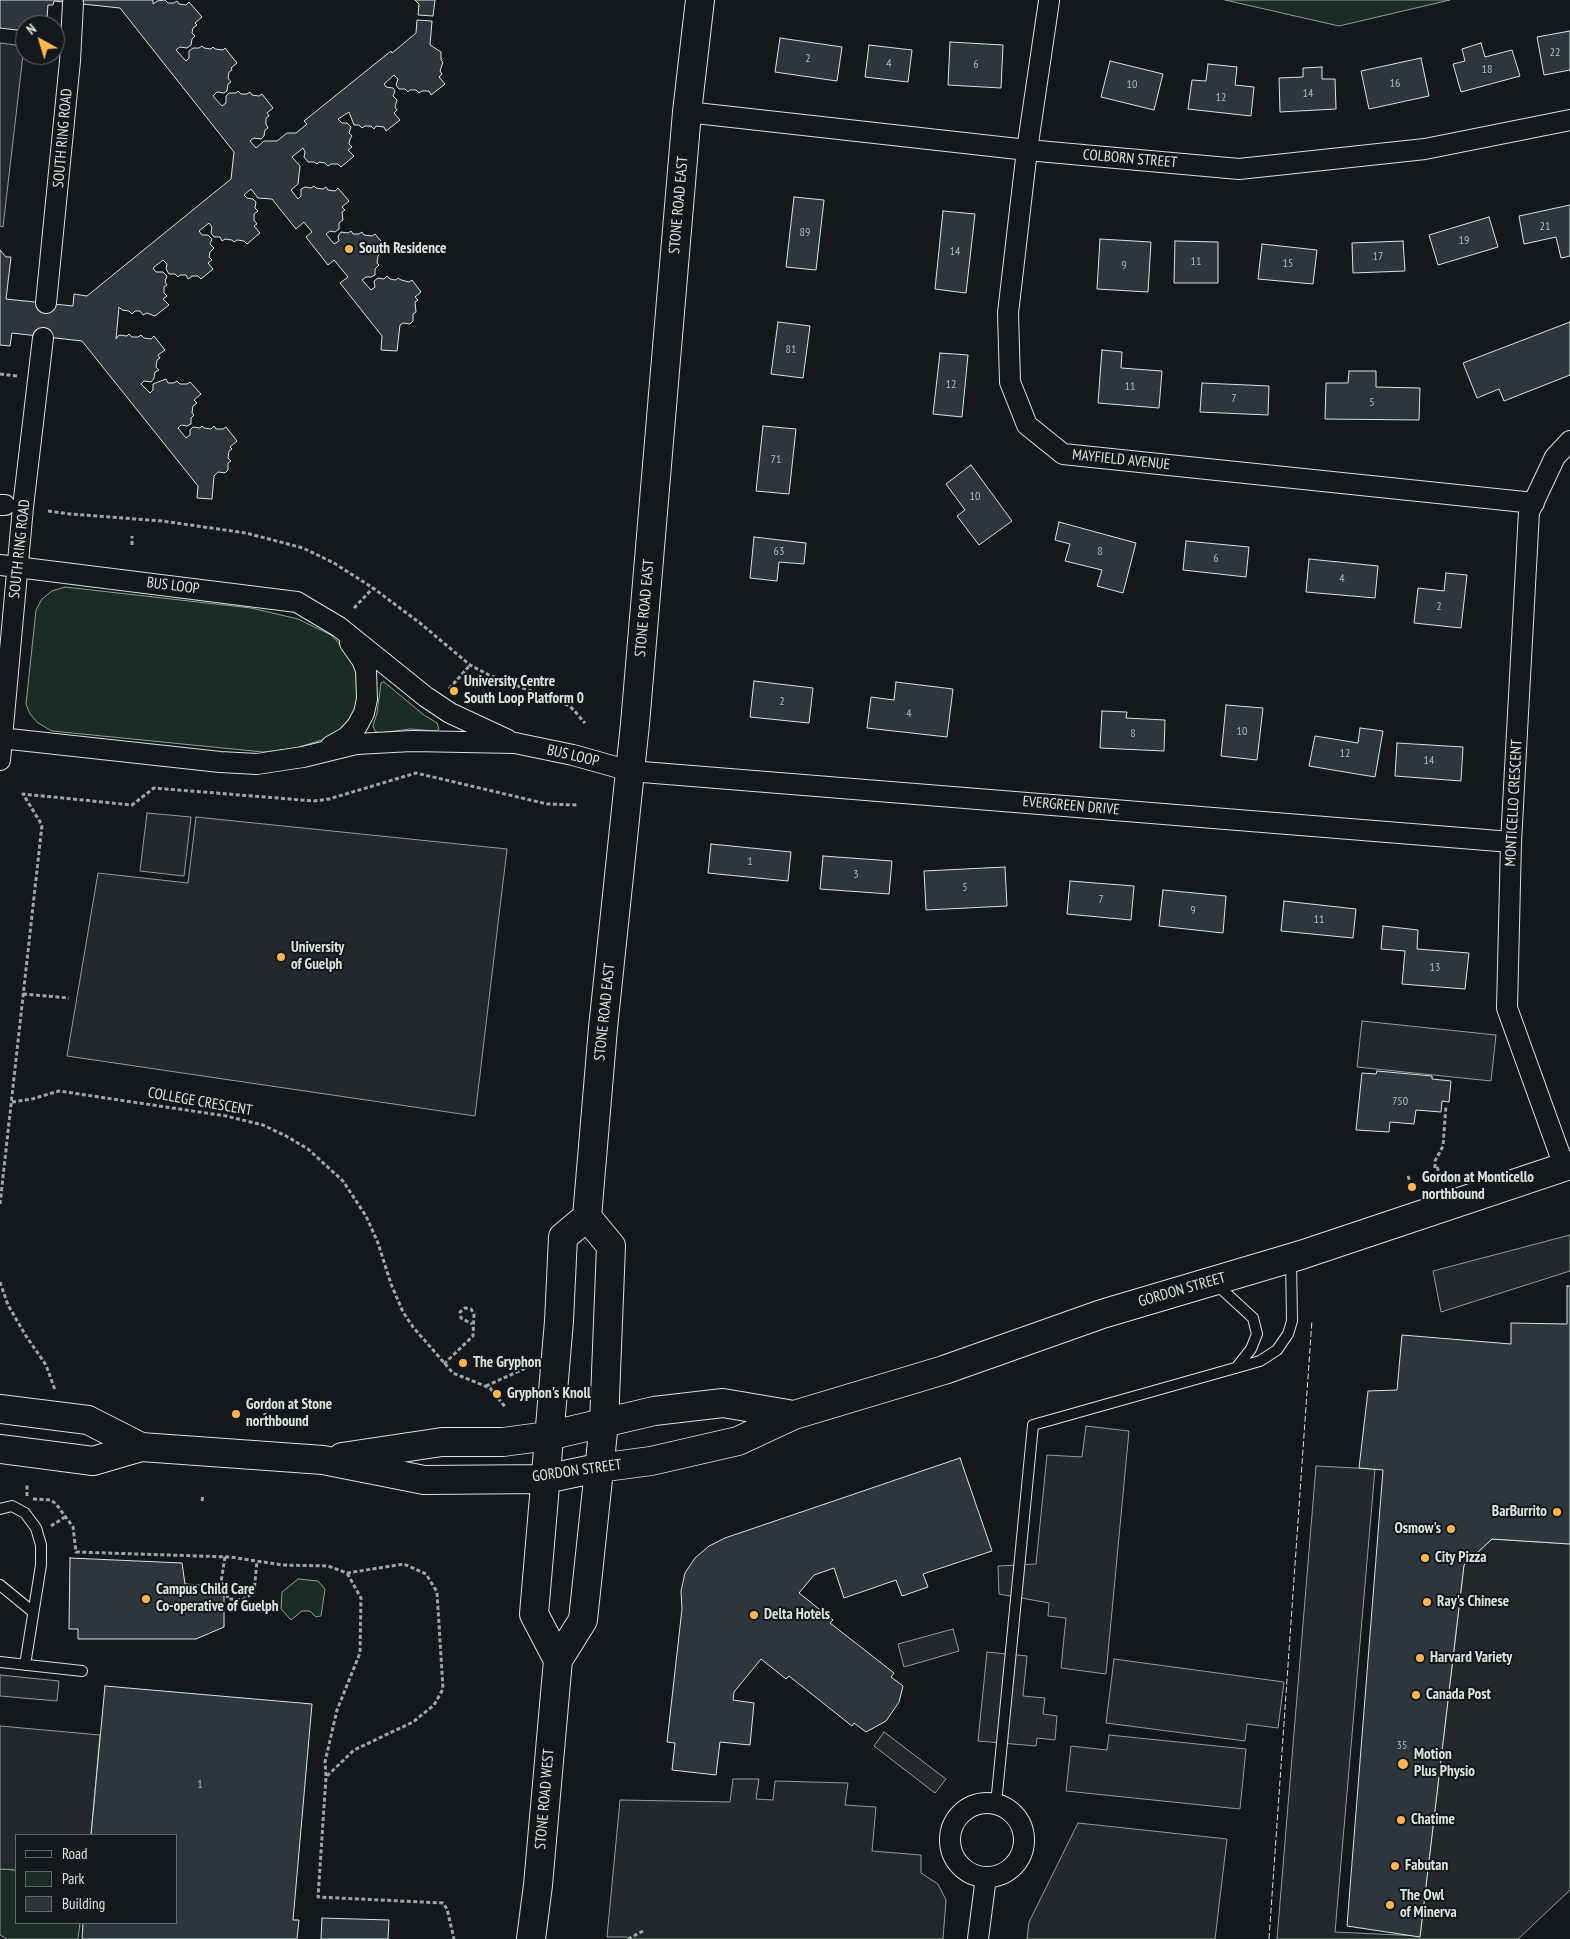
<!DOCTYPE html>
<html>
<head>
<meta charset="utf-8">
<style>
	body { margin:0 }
	#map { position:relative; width:1570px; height:1939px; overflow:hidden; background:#14181c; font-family:"PT Sans Narrow",sans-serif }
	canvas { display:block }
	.legend { position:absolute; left:15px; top:1834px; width:162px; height:90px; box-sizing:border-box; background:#14181c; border:1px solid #626a69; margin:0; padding:6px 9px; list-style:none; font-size:15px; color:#d8e6dc }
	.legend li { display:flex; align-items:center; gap:10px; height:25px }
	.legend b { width:25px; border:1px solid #626a69 }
	.north { position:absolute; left:15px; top:15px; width:50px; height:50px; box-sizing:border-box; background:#14181c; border:1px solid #626a69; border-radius:50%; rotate:321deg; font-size:14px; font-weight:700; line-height:20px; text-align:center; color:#d8e6dc }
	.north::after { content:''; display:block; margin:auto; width:18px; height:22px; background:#ffb74d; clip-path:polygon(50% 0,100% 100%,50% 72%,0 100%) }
</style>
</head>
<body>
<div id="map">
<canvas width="1570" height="1939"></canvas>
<ul class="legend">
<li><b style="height:6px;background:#14181c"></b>Road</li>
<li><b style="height:14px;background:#1a2d24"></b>Park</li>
<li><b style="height:14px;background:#2c363c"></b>Building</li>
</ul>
<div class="north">N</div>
</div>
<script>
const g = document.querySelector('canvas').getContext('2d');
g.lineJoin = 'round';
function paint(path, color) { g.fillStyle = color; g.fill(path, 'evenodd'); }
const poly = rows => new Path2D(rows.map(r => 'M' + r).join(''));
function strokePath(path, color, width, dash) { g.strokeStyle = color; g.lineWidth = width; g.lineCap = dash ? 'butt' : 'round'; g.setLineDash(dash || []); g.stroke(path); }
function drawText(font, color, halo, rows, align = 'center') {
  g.font = font + ' "PT Sans Narrow",sans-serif'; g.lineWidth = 4; g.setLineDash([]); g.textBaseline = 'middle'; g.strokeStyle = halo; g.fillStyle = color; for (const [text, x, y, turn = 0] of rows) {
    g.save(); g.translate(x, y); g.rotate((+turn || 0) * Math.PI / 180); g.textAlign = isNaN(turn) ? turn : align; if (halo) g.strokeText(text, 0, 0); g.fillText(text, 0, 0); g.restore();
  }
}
const green = poly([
	[1225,0,1450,0,1339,26,1225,0],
	[65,587,251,608,298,619,331,635,351,656,360,677,360,692,354,716,331,737,296,748,263,752,52,731,38,723,30,714,26,704,36,610,42,599,52,591,65,587],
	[384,682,424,715,437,723,439,729,436,731,410,729,379,733,375,731,373,726,377,713,381,683,384,682],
	[298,1579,318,1581,325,1589,321,1616,316,1617,310,1611,302,1611,291,1620,281,1609,282,1592,298,1579],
	[0,1869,16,1870,16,1923,80,1923,78,1939,7,1939,0,1935,0,1869]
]);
paint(green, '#1a2d24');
strokePath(green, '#939e99', 1);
const parking = poly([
	[0,43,24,46,3,227,0,226,0,43],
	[147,813,191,817,184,876,140,871,147,813],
	[196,817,507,849,475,1116,67,1056,98,873,188,883,196,817],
	[1362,1021,1496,1035,1491,1081,1357,1067,1362,1021],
	[1570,1235,1570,1271,1441,1312,1433,1271,1570,1235],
	[1086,1426,1129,1431,1106,1674,1061,1668,1066,1618,1048,1616,1049,1603,999,1594,998,1566,1036,1564,1047,1455,1082,1457,1086,1426],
	[1316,1466,1375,1469,1335,1932,1420,1936,1464,1565,1492,1539,1570,1544,1570,1890,1518,1939,1277,1939,1316,1466],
	[953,1629,959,1651,904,1667,898,1644,953,1629],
	[987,1652,1027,1656,1023,1696,1045,1698,1043,1714,1057,1716,1055,1740,1037,1738,1036,1746,978,1741,987,1652],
	[1114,1659,1284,1682,1278,1728,1247,1724,1245,1741,1106,1723,1114,1659],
	[0,1675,59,1681,57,1701,0,1696,0,1675],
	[0,1726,100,1735,91,1835,16,1835,16,1870,0,1869,0,1726],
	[884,1732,946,1779,935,1793,874,1746,884,1732],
	[1109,1735,1246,1749,1240,1809,1066,1791,1071,1746,1107,1750,1109,1735],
	[733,1779,759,1779,756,1799,773,1800,775,1781,848,1783,845,1805,876,1807,872,1851,921,1855,921,1873,938,1884,946,1900,943,1939,629,1939,627,1937,607,1937,620,1800,730,1802,733,1779],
	[1078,1823,1227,1839,1215,1939,1027,1939,1029,1922,1078,1823]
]);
paint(parking, '#24282b');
strokePath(parking, '#939e99', 1);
const building = poly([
	[0,0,153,0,153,4,157,1,165,0,168,3,174,3,177,1,179,4,186,5,189,2,202,17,195,23,197,25,193,28,192,33,195,36,192,39,191,45,187,48,180,47,176,50,186,61,189,58,189,51,193,48,199,48,202,46,204,48,211,49,213,47,215,49,223,50,225,48,237,63,231,68,232,70,229,72,228,78,231,82,228,84,227,91,224,93,217,92,213,96,222,106,226,103,226,96,229,93,236,93,238,91,241,94,247,94,250,92,252,95,259,96,262,94,273,108,267,113,269,116,266,118,266,124,268,128,265,130,264,136,261,139,254,138,250,141,256,148,264,141,277,141,287,133,296,133,307,124,304,121,391,51,392,53,416,33,417,20,432,21,430,45,441,52,441,60,443,62,440,71,442,74,439,77,445,84,431,95,429,91,422,91,419,93,416,90,410,90,408,92,405,89,399,89,396,85,398,79,394,75,384,84,386,87,393,88,395,91,393,96,397,100,395,107,397,110,394,113,400,120,386,131,384,127,376,126,374,129,371,126,365,126,362,128,359,125,354,125,349,112,338,119,342,123,347,123,351,127,349,133,352,136,350,139,349,144,352,147,348,150,354,156,341,167,338,164,331,164,328,166,325,163,319,162,317,164,314,162,308,162,304,157,305,152,303,148,292,157,300,166,298,184,291,190,298,199,301,196,301,189,305,187,311,188,314,186,316,188,323,189,326,187,328,190,335,191,338,188,349,201,342,207,345,210,342,212,343,220,339,223,339,229,335,232,330,231,326,234,334,244,339,241,338,236,341,232,348,233,351,231,353,234,359,234,362,232,364,235,372,236,375,234,386,247,379,252,380,254,378,256,377,263,379,265,375,269,375,275,371,277,366,277,362,280,371,290,375,287,374,281,378,278,384,279,387,276,390,279,396,280,398,278,401,280,409,282,412,280,421,292,415,297,418,300,415,302,416,312,413,314,413,321,410,324,403,323,400,325,397,351,381,350,382,336,340,283,348,277,334,260,328,265,306,237,312,232,304,222,296,229,272,199,258,198,251,189,244,195,247,198,253,199,256,202,255,208,258,211,254,214,254,220,257,224,254,226,260,233,247,244,244,241,237,240,234,242,232,240,225,239,222,241,220,237,214,237,211,233,212,227,209,223,199,231,202,235,208,235,212,239,210,244,214,248,210,252,209,257,212,260,208,263,213,269,201,279,198,276,192,276,188,279,186,275,180,275,178,277,175,274,169,274,166,269,167,264,163,260,153,268,156,272,163,272,167,276,165,282,167,285,164,287,164,293,167,296,163,299,169,305,155,316,147,313,143,315,140,311,135,311,132,314,129,311,122,310,119,307,116,339,119,335,127,336,129,334,132,337,138,337,141,335,144,338,151,339,154,336,165,350,158,355,160,358,157,360,156,367,159,370,155,372,154,378,151,382,144,381,141,384,150,393,153,390,153,384,166,379,168,383,174,383,177,381,180,384,187,384,190,382,201,394,194,400,197,403,193,406,192,413,194,415,191,418,191,424,187,426,181,425,178,428,186,438,190,435,190,430,193,427,200,428,202,426,204,428,211,429,214,426,216,429,223,429,226,427,237,441,230,447,232,449,229,451,228,458,231,461,228,463,228,470,225,473,218,472,214,476,212,499,197,498,198,486,82,341,12,333,10,346,0,345,0,250,6,257,11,257,6,299,73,306,74,294,87,296,231,179,234,152,120,8,54,1,53,5,48,5,47,18,38,16,37,25,25,25,25,31,0,28,0,0],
	[415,0,435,0,433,16,418,15,419,4,415,0],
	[1570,31,1570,70,1544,75,1537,37,1570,31],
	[780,38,842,47,837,81,775,72,780,38],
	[950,42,1003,45,1001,88,948,85,950,42],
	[1481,43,1485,57,1512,50,1520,76,1461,92,1453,64,1465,61,1462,49,1481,43],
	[869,45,912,50,908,82,865,77,869,45],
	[1421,58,1429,96,1369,109,1361,71,1421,58],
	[1110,61,1163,74,1154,110,1101,97,1110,61],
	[1208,64,1237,67,1235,85,1254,87,1251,116,1188,109,1192,80,1206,81,1208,64],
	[1322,67,1322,79,1335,79,1336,109,1280,112,1279,78,1303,77,1303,68,1322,67],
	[794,197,824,200,816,270,786,267,794,197],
	[1570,205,1570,256,1561,258,1556,237,1524,244,1519,216,1570,205],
	[943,211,975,214,966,293,935,289,943,211],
	[1489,217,1498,247,1438,265,1429,235,1489,217],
	[1100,239,1151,242,1148,292,1097,289,1100,239],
	[1175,241,1218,242,1218,283,1174,283,1175,241],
	[1403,241,1405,271,1353,273,1352,243,1403,241],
	[1262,244,1317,250,1313,284,1258,279,1262,244],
	[778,322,810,326,803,378,771,374,778,322],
	[1570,322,1570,375,1504,401,1499,389,1477,398,1463,363,1570,322],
	[1102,350,1122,352,1121,368,1162,371,1159,408,1098,403,1102,350],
	[940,353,968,355,962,417,933,414,940,353],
	[1349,371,1376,371,1376,387,1420,388,1419,420,1325,419,1326,383,1348,383,1349,371],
	[1202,383,1269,386,1268,415,1200,412,1202,383],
	[763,426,796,429,789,494,756,491,763,426],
	[971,465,1012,521,979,545,957,516,965,510,946,484,971,465],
	[1059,522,1136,543,1123,593,1097,586,1102,570,1065,561,1070,544,1055,540,1059,522],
	[754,537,806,543,804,564,779,562,777,581,750,578,754,537],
	[1186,541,1249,547,1246,577,1183,570,1186,541],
	[1309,559,1378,566,1375,598,1306,592,1309,559],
	[1446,573,1467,575,1461,628,1414,623,1418,588,1444,591,1446,573],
	[754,681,813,688,809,723,750,717,754,681],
	[896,682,953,689,947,737,867,728,871,697,894,700,896,682],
	[1226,705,1263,708,1257,760,1221,756,1226,705],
	[1102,711,1127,712,1126,718,1165,720,1164,751,1100,748,1102,711],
	[1360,728,1383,731,1375,777,1309,766,1315,736,1358,743,1360,728],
	[1397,743,1463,747,1461,781,1395,776,1397,743],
	[711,844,791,852,788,881,708,873,711,844],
	[823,856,892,861,889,894,820,889,823,856],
	[1005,867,1007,906,926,910,924,871,1005,867],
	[1070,881,1134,886,1131,920,1067,914,1070,881],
	[1163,890,1226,896,1223,933,1159,926,1163,890],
	[1284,901,1356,909,1353,938,1281,931,1284,901],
	[1383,926,1418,930,1417,949,1469,953,1465,989,1402,984,1405,951,1381,949,1383,926],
	[1377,1071,1432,1076,1432,1079,1451,1081,1449,1102,1442,1101,1441,1112,1416,1110,1414,1124,1390,1122,1389,1132,1356,1130,1362,1073,1376,1074,1377,1071],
	[1567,1286,1570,1286,1570,1544,1492,1539,1464,1565,1420,1937,1347,1926,1383,1470,1359,1468,1368,1391,1397,1390,1402,1335,1511,1344,1511,1323,1567,1324,1567,1286],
	[960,1458,992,1551,923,1574,928,1587,902,1596,896,1580,844,1598,834,1568,814,1575,799,1593,833,1620,830,1623,894,1673,891,1677,903,1686,899,1702,886,1721,866,1732,854,1723,852,1726,789,1676,786,1679,761,1659,734,1692,733,1700,754,1703,750,1745,720,1742,716,1775,672,1770,675,1743,667,1742,682,1609,681,1591,685,1573,695,1558,709,1546,725,1538,960,1458],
	[70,1558,182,1563,185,1584,224,1587,224,1627,196,1639,78,1639,78,1629,69,1629,70,1558],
	[105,1686,312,1704,293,1920,299,1920,297,1939,82,1939,83,1923,176,1923,176,1835,91,1835,105,1686],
	[322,1918,389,1920,388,1939,321,1939,322,1918]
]);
paint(building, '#2c363c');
strokePath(building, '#d8e6dc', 1);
strokePath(poly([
	[43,338,46,303]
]), '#313739', 20, [20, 10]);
const lane = poly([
	[1215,1283,1253,1318,1257,1334,1251,1349,1236,1368],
	[0,1509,12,1506,25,1513,36,1528,41,1545,41,1565,25,1665],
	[0,1585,33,1612],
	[0,1662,82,1671],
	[996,1804,1033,1425,1260,1361,1277,1350,1288,1334,1292,1321,1291,1259]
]);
const street = poly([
	[1049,1,1027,150,1008,313,1010,382,1027,425,1063,454,1534,503],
	[687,112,1027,150,1239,169,1425,149,1570,120],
	[46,303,70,61,73,3],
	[0,505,5,505],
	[0,565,297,602,339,627,426,697,450,713,508,740],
	[0,738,220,762,257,764,303,757,356,744,412,741,515,743,573,755,630,771,1511,842],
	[331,746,347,737,357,726,364,713,367,699,366,670,362,660,350,643],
	[0,760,23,507,43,338],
	[1564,1166,1507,1008,1511,842,1529,512,1555,457,1570,441],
	'950 1840a37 37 0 1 1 74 0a37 37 0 1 1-74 0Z',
	[978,1939,986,1877]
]);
const secondary = poly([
	[0,1409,88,1420,141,1447],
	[0,1449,93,1461,141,1447,323,1460,424,1480,545,1479,598,1468,651,1461,738,1441,794,1415,944,1370,1102,1314,1301,1255,1570,1165],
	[342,1457,442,1442,503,1442,548,1436,654,1411,723,1403,794,1415],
	[558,1660,534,1614,559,1321,563,1237,587,1217],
	[531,1939,538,1885,558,1660,583,1620,604,1423,611,1246,587,1217,603,1028,635,724,687,112,700,0]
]);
strokePath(lane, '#d8e6dc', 12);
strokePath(street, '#d8e6dc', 22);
strokePath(secondary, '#d8e6dc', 30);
strokePath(poly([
	[0,374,17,376],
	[48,511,70,514,162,521,246,533,303,548,334,563,373,588,420,623,470,665,489,675,570,706,585,723],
	[132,545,132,536],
	[354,608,373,588],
	[449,689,470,665],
	[23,994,69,998],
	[12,1102,32,1099,59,1091,226,1116,263,1125,286,1136,308,1149,343,1181,366,1216,378,1243,391,1284,403,1312,413,1327,453,1373,490,1388,506,1408],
	[1437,1167,1441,1177],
	[1435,1168,1435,1161,1443,1146,1446,1105],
	[1408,1176,1412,1187],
	[0,1204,42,825,23,794,132,805,154,788,314,801,329,799,416,773,547,804,577,805],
	[0,1282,8,1305,26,1336,46,1365,55,1390],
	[444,1364,473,1336,474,1314,471,1309,465,1308,460,1312,461,1318,472,1324],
	[486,1386,528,1367],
	[236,1414,237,1409],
	[265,1417,265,1412],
	[27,1496,27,1484],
	[33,1499,51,1500,56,1504,73,1527,76,1552,230,1557,283,1565,328,1566,347,1573,404,1564,426,1574,437,1592,443,1689,434,1705,413,1722,354,1750,326,1777,318,1897,443,1903,447,1909,454,1939],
	[202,1501,203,1495],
	[51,1526,65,1517],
	[225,1557,221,1582,226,1589,228,1599,243,1600,254,1592,257,1561],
	[326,1776,325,1762,337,1710,360,1653,361,1598,347,1573],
	[628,1939,645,1930]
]), '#9da8a2', 3, [4, 2.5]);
strokePath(lane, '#14181c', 10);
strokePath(street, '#14181c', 20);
strokePath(secondary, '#14181c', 28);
strokePath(poly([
	[1269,1939,1312,1320]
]), '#d8e6dc', 1, [6, 2.5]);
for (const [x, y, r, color] of [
	[349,249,5,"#ffb74d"],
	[454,691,5,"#ffb74d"],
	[281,957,5,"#ffb74d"],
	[1412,1187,5,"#ffb74d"],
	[463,1363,5,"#ffb74d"],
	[497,1394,5,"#ffb74d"],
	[236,1414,5,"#ffb74d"],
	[1557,1512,5,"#ffb74d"],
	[1451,1529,5,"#ffb74d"],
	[1425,1558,5,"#ffb74d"],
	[146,1599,5,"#ffb74d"],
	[1427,1602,5,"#ffb74d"],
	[754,1615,5,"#ffb74d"],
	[1420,1658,5,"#ffb74d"],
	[1416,1695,5,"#ffb74d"],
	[1403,1764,6,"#ffb74d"],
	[1401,1820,5,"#ffb74d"],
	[1395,1866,5,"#ffb74d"],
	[1390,1905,5,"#ffb74d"]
]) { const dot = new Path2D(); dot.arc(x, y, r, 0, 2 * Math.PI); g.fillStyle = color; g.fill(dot); strokePath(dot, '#14181c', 2); }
drawText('12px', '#adbab4', null, [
	["22",1555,53],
	["2",808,59],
	["4",889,64],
	["6",976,65],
	["18",1487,70],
	["16",1395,84],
	["10",1132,85],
	["14",1308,94],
	["12",1221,98],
	["21",1545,227],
	["89",805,233],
	["19",1464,241],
	["14",955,252],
	["17",1378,257],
	["11",1196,262],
	["15",1288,264],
	["9",1124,266],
	["81",791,350],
	["12",951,385],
	["11",1130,387],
	["7",1234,399],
	["5",1372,403],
	["71",776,460],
	["10",975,497],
	["63",779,552],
	["8",1100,552],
	["6",1216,559],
	["4",1342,579],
	["2",1439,607],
	["2",782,702],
	["4",909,714],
	["10",1242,732],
	["8",1133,734],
	["12",1345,754],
	["14",1429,761],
	["1",750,862],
	["3",856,875],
	["5",965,888],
	["7",1101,900],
	["9",1193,911],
	["11",1319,920],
	["13",1435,968],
	["750",1400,1102],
	["35",1402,1746],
	["1",200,1785]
]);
drawText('15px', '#d8e6dc', '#14181c', [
	["SOUTH RING ROAD",63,138,-85],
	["COLBORN STREET",1130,159,5],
	["STONE ROAD EAST",679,205,-85],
	["MAYFIELD AVENUE",1121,460,6],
	["SOUTH RING ROAD",20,549,-84],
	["BUS LOOP",173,586,7],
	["STONE ROAD EAST",645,608,-85],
	["BUS LOOP",573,756,13],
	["MONTICELLO CRESCENT",1514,803,-87],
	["EVERGREEN DRIVE",1071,806,5],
	["STONE ROAD EAST",605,1012,-84],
	["COLLEGE CRESCENT",200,1102,10],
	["GORDON STREET",1182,1290,-16],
	["GORDON STREET",577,1471,-8],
	["STONE ROAD WEST",545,1799,-85]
]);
drawText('bold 15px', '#d8e6dc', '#14181c', [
	["South Residence",359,249],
	["University Centre",464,682],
	["South Loop Platform 0",464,699],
	["University",291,948],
	["of Guelph",291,965],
	["Gordon at Monticello",1422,1178],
	["northbound",1422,1195],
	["The Gryphon",473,1363],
	["Gryphon's Knoll",507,1394],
	["Gordon at Stone",246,1405],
	["northbound",246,1422],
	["BarBurrito",1547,1512,"right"],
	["Osmow's",1441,1529,"right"],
	["City Pizza",1435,1558],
	["Campus Child Care",156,1590],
	["Co-operative of Guelph",156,1607],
	["Ray's Chinese",1437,1602],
	["Delta Hotels",764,1615],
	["Harvard Variety",1430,1658],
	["Canada Post",1426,1695],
	["Motion",1414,1755],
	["Plus Physio",1414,1772],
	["Chatime",1411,1820],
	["Fabutan",1405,1866],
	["The Owl",1400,1896],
	["of Minerva",1400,1913]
], 'left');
</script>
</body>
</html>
